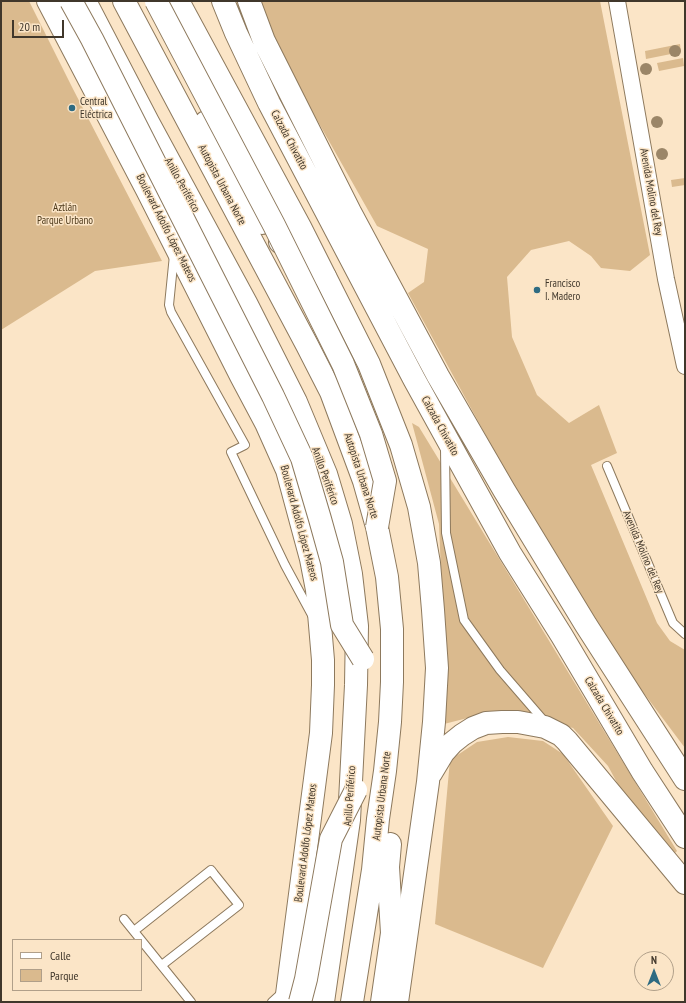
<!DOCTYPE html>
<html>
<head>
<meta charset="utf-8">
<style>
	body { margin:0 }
	#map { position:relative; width:686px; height:1003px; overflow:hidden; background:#fbe5c7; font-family:"PT Sans Narrow",sans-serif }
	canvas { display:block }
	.frame { position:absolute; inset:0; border:2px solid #40372b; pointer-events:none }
	.legend { position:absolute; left:12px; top:939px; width:130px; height:52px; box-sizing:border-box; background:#fbe5c7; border:1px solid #b09f89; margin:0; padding:5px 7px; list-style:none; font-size:12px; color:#40372b }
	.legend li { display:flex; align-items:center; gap:8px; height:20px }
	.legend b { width:20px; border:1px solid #b09f89 }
	.north { position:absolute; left:634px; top:951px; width:40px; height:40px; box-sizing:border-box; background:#fbe5c7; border:1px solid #b09f89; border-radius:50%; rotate:0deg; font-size:11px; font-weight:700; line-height:16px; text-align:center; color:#40372b }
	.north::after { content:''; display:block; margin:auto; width:14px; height:18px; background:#2e6b82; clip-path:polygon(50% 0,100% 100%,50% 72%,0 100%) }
	.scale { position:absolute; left:12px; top:20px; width:52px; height:18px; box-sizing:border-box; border:2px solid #40372b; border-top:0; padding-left:5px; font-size:12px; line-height:14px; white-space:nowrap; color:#40372b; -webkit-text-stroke:3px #fbe5c7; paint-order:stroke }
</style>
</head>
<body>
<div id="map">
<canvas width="686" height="1003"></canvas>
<div class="frame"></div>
<ul class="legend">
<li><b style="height:5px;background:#fff"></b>Calle</li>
<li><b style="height:11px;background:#daba8e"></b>Parque</li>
</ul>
<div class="north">N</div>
<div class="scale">20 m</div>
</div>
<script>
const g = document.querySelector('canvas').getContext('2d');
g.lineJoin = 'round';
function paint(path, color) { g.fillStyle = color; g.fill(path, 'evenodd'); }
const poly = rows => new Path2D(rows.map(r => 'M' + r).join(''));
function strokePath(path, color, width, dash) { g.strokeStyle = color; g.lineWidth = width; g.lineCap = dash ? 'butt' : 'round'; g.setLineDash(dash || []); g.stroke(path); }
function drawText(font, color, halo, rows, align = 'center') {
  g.font = font + ' "PT Sans Narrow",sans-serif'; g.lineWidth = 3; g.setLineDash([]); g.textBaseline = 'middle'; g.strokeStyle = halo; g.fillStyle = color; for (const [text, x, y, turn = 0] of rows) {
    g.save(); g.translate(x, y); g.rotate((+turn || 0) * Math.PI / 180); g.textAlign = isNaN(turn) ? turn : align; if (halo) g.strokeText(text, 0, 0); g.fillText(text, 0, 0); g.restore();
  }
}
paint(poly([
	[1,1,29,1,73,89,162,261,95,271,1,330],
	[260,1,600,1,650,255,630,271,601,268,591,256,569,241,531,250,507,277,512,337,537,395,569,423,599,405,617,453,591,465,657,623,670,641,685,650,685,748,610,648,549,551,408,293,424,282,428,249,377,226,282,58],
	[680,44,681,52,646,59,645,51],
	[683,58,684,66,659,71,657,63],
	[685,178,685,185,672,187,671,180],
	[412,423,419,427,677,851,674,854,628,803,608,766,573,728,524,716,491,712,444,724,446,695,439,524],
	[508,737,543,741,563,754,613,826,543,968,435,924,450,760,477,742]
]), '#daba8e');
const lane = poly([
	[174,255,169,305,171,312,245,445,231,452,285,565,312,615],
	[445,448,446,533,464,620,500,670,545,722],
	[607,466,673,623,685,634],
	[124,919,191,1002],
	[134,931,211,870,214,874,239,905,162,965],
	[272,1002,283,992]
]);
const street = poly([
	[617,1,666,279,685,366]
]);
const secondary = poly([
	[48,1,147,190,241,376,266,423,287,470,311,559,317,590,323,660,323,685,321,733,286,1002],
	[178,1,300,227,369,364,401,445,419,507,429,563,433,610,437,668,434,722,428,782,397,1002],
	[223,1,236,33,269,103,414,379,510,553,562,636,642,771,685,837],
	[249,1,264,41,350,212,438,376,504,490,586,625,685,779],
	[431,773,443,753,452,743,462,735,473,728,486,723,502,722,518,722,545,727,561,735,567,741,685,883]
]);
const highway = poly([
	[85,1,148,122,246,303,296,402,326,474,341,524,351,574,357,626,356,685,349,820,323,1002],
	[124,1,307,345,331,392,364,481,377,527,387,577,392,629,392,682,390,722,385,771,378,819,373,870,352,1002],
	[206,122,262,223],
	[280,242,325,277],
	[382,1002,392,933,388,867,390,844]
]);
strokePath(lane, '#8d795d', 10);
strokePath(street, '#8d795d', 18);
strokePath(secondary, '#8d795d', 24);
strokePath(highway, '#8d795d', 24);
strokePath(lane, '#fff', 8);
strokePath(street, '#fff', 16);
strokePath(secondary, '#fff', 22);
strokePath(highway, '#fff', 22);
const highwayBridge = poly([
	[71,1,92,39,273,396,302,458,320,519,332,562,342,625,363,659],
	[156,1,274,225,343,364,371,434,385,481,377,527],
	[300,1002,306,979,331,839,356,790]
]);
strokePath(highwayBridge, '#8d795d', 24, []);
strokePath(highwayBridge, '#fff', 22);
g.fillStyle = '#9b8668';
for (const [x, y] of [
	[675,51],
	[646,69],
	[657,122],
	[662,154]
]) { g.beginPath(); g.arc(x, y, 6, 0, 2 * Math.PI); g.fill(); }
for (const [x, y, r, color] of [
	[72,108,4,"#2e6b82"],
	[537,290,4,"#2e6b82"]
]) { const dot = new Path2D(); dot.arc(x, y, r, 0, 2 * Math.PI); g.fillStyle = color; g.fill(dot); strokePath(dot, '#fbe5c7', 1.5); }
drawText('11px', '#40372b', '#fbe5c7', [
	["Central",80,102],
	["Eléctrica",80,115],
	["Francisco",545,284],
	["I. Madero",545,297]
], 'left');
drawText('11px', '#40372b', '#fbe5c7', [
	["Calzada Chivatito",289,140,62],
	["Anillo Periférico",182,185,61],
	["Autopista Urbana Norte",222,185,62],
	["Avenida Molino del Rey",651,192,80],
	["Boulevard Adolfo López Mateos",166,228,63],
	["Calzada Chivatito",440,426,61],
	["Anillo Periférico",325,476,70],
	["Autopista Urbana Norte",361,476,72],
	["Boulevard Adolfo López Mateos",299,523,75],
	["Avenida Molino del Rey",643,552,67],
	["Calzada Chivatito",604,706,59],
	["Anillo Periférico",350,796,-86],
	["Autopista Urbana Norte",382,796,-83],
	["Boulevard Adolfo López Mateos",306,843,-83]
]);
drawText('11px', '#4d391a', '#fbe5c7', [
	["Aztlán",65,208],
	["Parque Urbano",65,221]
]);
</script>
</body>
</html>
